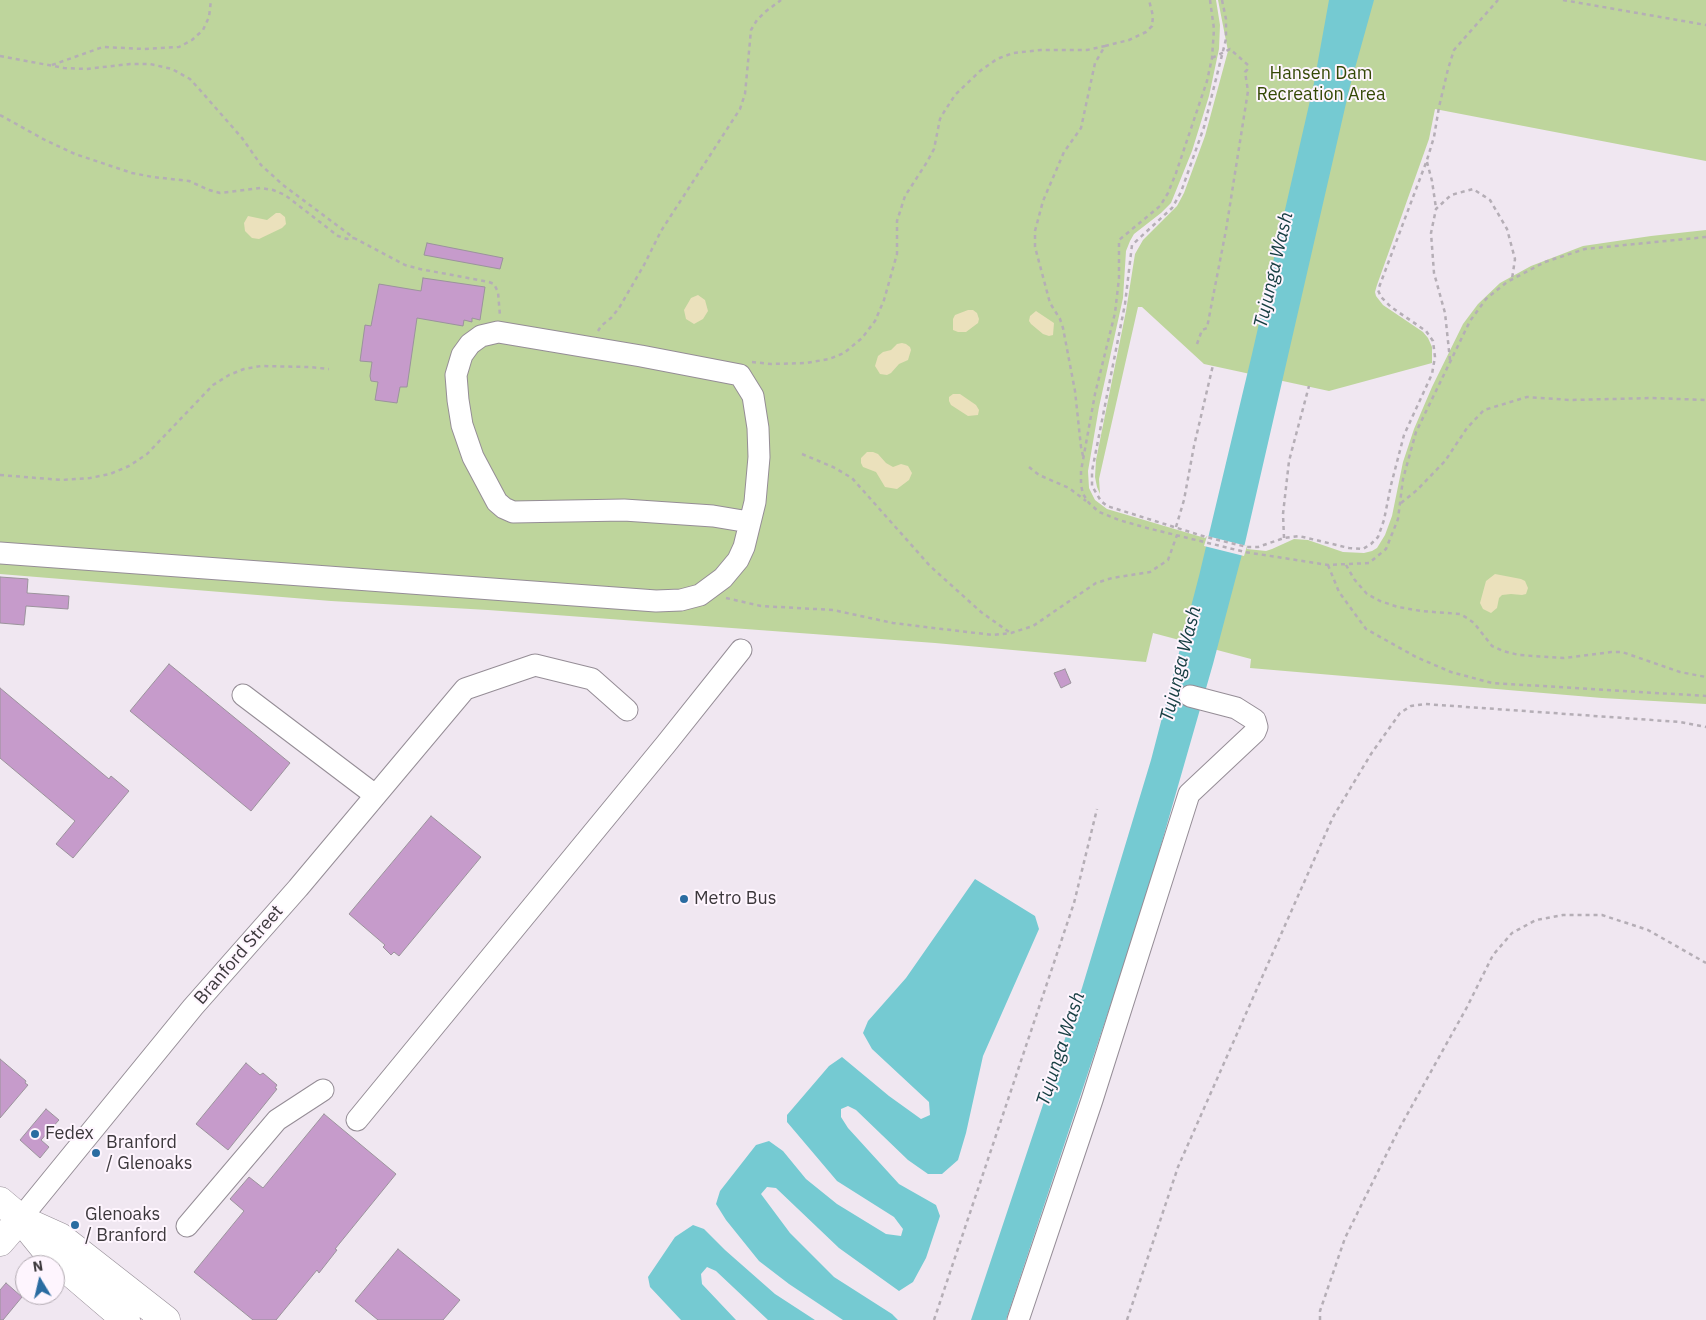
<!DOCTYPE html>
<html>
<head>
<meta charset="utf-8">
<style>
	body { margin:0 }
	#map { position:relative; width:1706px; height:1320px; overflow:hidden; background:#f0e7f1; font-family:"IBM Plex Sans",sans-serif }
	canvas { display:block }
	.north { position:absolute; left:15px; top:1255px; width:50px; height:50px; box-sizing:border-box; background:#fef5fe; border:1px solid #b0a9b0; border-radius:50%; rotate:351deg; font-size:14px; font-weight:700; line-height:20px; text-align:center; color:#3c383c }
	.north::after { content:''; display:block; margin:auto; width:18px; height:22px; background:#2a6ca1; clip-path:polygon(50% 0,100% 100%,50% 72%,0 100%) }
</style>
</head>
<body>
<div id="map">
<canvas width="1706" height="1320"></canvas>
<div class="north">N</div>
</div>
<script>
const g = document.querySelector('canvas').getContext('2d');
g.lineJoin = 'round';
function paint(path, color) { g.fillStyle = color; g.fill(path, 'evenodd'); }
const poly = rows => new Path2D(rows.map(r => 'M' + r).join(''));
function strokePath(path, color, width, dash) { g.strokeStyle = color; g.lineWidth = width; g.lineCap = dash ? 'butt' : 'round'; g.setLineDash(dash || []); g.stroke(path); }
function drawText(font, color, halo, rows, align = 'center') {
  g.font = font + ' "IBM Plex Sans",sans-serif'; g.lineWidth = 4; g.setLineDash([]); g.textBaseline = 'middle'; g.strokeStyle = halo; g.fillStyle = color; for (const [text, x, y, turn = 0] of rows) {
    g.save(); g.translate(x, y); g.rotate((+turn || 0) * Math.PI / 180); g.textAlign = isNaN(turn) ? turn : align; if (halo) g.strokeText(text, 0, 0); g.fillText(text, 0, 0); g.restore();
  }
}
paint(poly([
	[0,0,1216,0,1220,25,1219,49,1209,96,1192,151,1171,203,1161,213,1134,234,1130,241,1126,251,1123,298,1099,407,1088,471,1089,488,1095,500,1107,509,1205,538,1207,536,1247,546,1247,549,1266,551,1272,549,1294,539,1308,540,1343,552,1364,553,1372,551,1377,548,1385,535,1392,516,1403,462,1414,429,1432,387,1463,324,1478,304,1500,283,1531,266,1583,246,1651,236,1706,230,1706,704,1602,698,1250,668,1251,659,1153,633,1146,662,935,643,488,610,331,601,0,574],
	[1218,0,1706,0,1706,161,1435,109,1429,139,1377,285,1375,292,1376,296,1383,305,1423,332,1428,338,1432,347,1432,363,1329,391,1204,364,1142,307,1138,307,1099,479,1100,494,1097,487,1095,477,1096,460,1126,311,1135,254,1143,240,1177,206,1184,193,1205,136,1228,51]
]), '#bed59c');
paint(poly([
	[276,213,280,213,285,217,286,224,282,228,259,239,252,238,245,231,244,223,248,216,267,220],
	[698,295,705,300,708,311,703,319,694,324,686,319,684,310,691,298],
	[968,310,973,310,977,313,979,319,978,323,966,332,958,332,953,330,953,319,955,315],
	[1036,311,1054,323,1053,335,1049,336,1043,334,1031,324,1029,321,1030,316],
	[902,343,906,344,910,347,911,350,908,360,899,364,891,373,887,375,880,374,875,366,878,356,883,352,891,350,897,344],
	[953,394,960,394,976,405,979,410,978,415,968,416,951,405,949,401,949,397],
	[867,452,873,452,878,454,886,463,893,467,901,464,908,466,912,473,909,480,897,489,885,487,876,472,863,467,861,463,861,458],
	[1495,574,1521,579,1525,581,1528,588,1526,594,1522,595,1511,594,1502,595,1499,598,1497,608,1491,613,1483,609,1480,603,1486,581]
]), '#ebe1bc');
paint(poly([
	[1329,0,1374,0,1350,86,1245,543,1213,664,1145,901,1006,1320,971,1320,1082,988,1151,760,1199,576,1252,354,1314,83],
	[975,879,1035,916,1039,929,983,1056,966,1133,958,1160,942,1174,928,1174,908,1160,856,1110,848,1106,841,1109,841,1117,848,1128,899,1184,936,1205,940,1216,926,1258,913,1282,899,1291,839,1248,776,1188,767,1187,761,1194,790,1233,834,1277,892,1314,898,1320,843,1320,789,1284,759,1261,726,1220,716,1204,720,1191,756,1145,769,1141,783,1151,806,1179,837,1204,886,1234,901,1236,903,1229,894,1217,837,1181,787,1122,787,1115,829,1066,842,1057,889,1096,921,1119,930,1115,929,1102,872,1049,863,1033,868,1021,906,978],
	[693,1225,704,1229,725,1250,775,1294,815,1320,768,1320,716,1271,707,1267,701,1274,702,1284,736,1320,681,1320,650,1287,648,1277,675,1237]
]), '#75cad2');
paint(poly([
	[1207,536,1247,546,1244,556,1204,546]
]), '#f0e7f1');
const building = poly([
	[427,243,503,258,500,269,424,255,427,243],
	[423,278,485,287,480,320,472,318,472,322,464,320,463,326,417,318,407,387,400,387,397,403,375,400,378,382,371,381,370,376,372,362,360,361,365,325,371,326,379,284,421,291,423,278],
	[0,577,28,579,27,593,69,596,68,609,26,606,24,625,0,623,0,577],
	[169,664,290,763,251,811,130,711,169,664],
	[1065,669,1071,683,1061,688,1054,673,1065,669],
	[0,688,109,779,111,776,129,791,73,858,56,844,75,821,0,758,0,688],
	[431,816,481,857,399,956,394,952,391,955,383,947,385,945,349,914,431,816],
	[0,1059,26,1081,25,1083,28,1085,0,1118,0,1059],
	[246,1063,260,1075,263,1073,277,1085,275,1088,277,1089,228,1150,196,1124,246,1063],
	[46,1109,59,1120,41,1140,49,1147,40,1158,20,1140,46,1109],
	[324,1114,396,1174,335,1249,337,1250,319,1273,317,1270,276,1320,253,1320,194,1272,244,1211,230,1199,249,1177,263,1188,324,1114],
	[398,1249,460,1300,443,1320,378,1320,355,1301,398,1249],
	[6,1283,22,1297,3,1320,0,1320,0,1290,6,1283]
]);
paint(building, '#c69bcb');
strokePath(building, '#9b939c', 1);
const minor = poly([
	[0,553,656,601,681,600,700,595,723,578,738,560,744,547,755,502,759,457,758,428,753,396,740,375,641,356,498,332,481,336,470,344,462,355,456,375,458,400,462,425,473,457,497,502,504,508,513,512,624,510,713,516,749,522],
	[243,695,375,795],
	[357,1120,666,744,741,650],
	[20,1219,193,1007,298,888,465,689,535,665,592,679,627,710],
	[187,1226,277,1120,323,1090],
	[1018,1320,1092,1100,1189,794,1255,732,1257,727,1255,720,1236,708,1190,696]
]);
const major = poly([
	[0,1201,19,1217,49,1254,126,1320],
	[20,1219,60,1237,166,1320],
	[0,1242,20,1219]
]);
strokePath(minor, '#958d96', 23);
strokePath(major, '#958d96', 29);
strokePath(poly([
	[1210,0,1214,29,1212,58,1207,81,1176,173,1168,193,1160,206,1119,240,1119,278,1115,313,1095,394,1081,471,1081,485,1083,494,1089,503,1099,512,1119,520,1147,528,1245,552,1328,565,1369,563,1386,549,1398,519,1403,479,1416,432,1470,321,1486,299,1507,282,1545,262,1585,249,1706,237],
	[1222,0,1226,19,1226,39,1204,127,1181,192,1172,208,1132,245,1125,304,1092,471,1092,486,1101,501,1107,506,1206,537,1247,547,1258,547,1284,538,1299,536,1349,548,1363,549,1371,544,1378,537,1384,520,1391,485,1404,435,1432,374,1435,357,1433,341,1426,331,1391,307,1381,297,1378,290,1427,160,1434,137,1439,107,1448,69,1454,50,1498,0],
	[1563,0,1706,25],
	[0,56,64,68,86,69,130,64,150,64,172,69,190,79,200,90,242,138,261,165,283,185,354,238,405,265,420,269,489,282,494,284,498,292,500,316],
	[52,65,103,47,144,49,179,47,192,40,203,30,209,17,211,0],
	[0,115,45,140,75,154,132,173,153,177,189,181,209,190,220,193,261,188,273,190,285,195,338,236,347,239,354,238],
	[1427,162,1432,181,1436,208],
	[598,331,601,326,611,318,619,308,644,265,661,231,740,109,745,94,751,30,757,20,765,12,781,0],
	[1197,344,1202,330,1207,328,1211,307,1226,230,1248,91,1245,72,1247,70,1248,65,1230,49,1212,58],
	[1450,360,1445,313,1434,273,1431,233,1436,209,1451,195,1473,189,1490,200,1507,229,1515,259,1512,279],
	[752,362,771,364,806,363,829,359,844,353,862,338,875,321,884,300,897,254,897,221,905,196,927,162,934,149,940,119,944,112,955,95,980,71,997,59,1013,53,1041,50,1087,50,1105,46],
	[802,454,833,467,852,478,930,566,981,612,1009,632],
	[1083,456,1081,447,1075,391,1063,328,1060,319,1050,303,1035,247,1035,231,1043,201,1064,152,1081,128,1095,63,1105,46,1129,40,1146,32,1152,26,1153,16,1149,0],
	[1029,467,1039,475,1069,488,1086,501],
	[0,475,62,480,90,478,110,474,129,466,147,454,213,385,229,375,244,369,261,366,309,367,329,369],
	[1401,503,1417,490,1445,461,1467,428,1484,410,1527,397,1570,400,1653,398,1706,400],
	[1176,527,1184,500,1194,446,1213,365],
	[1284,538,1283,514,1289,461,1309,386],
	[1328,565,1339,592,1366,629,1416,657,1451,672,1492,683,1706,696],
	[1346,565,1354,579,1367,594,1380,601,1398,607,1421,611,1460,614,1467,618,1474,623,1492,646,1503,651,1519,655,1564,658,1611,652,1622,652,1680,672,1706,677],
	[726,598,761,606,833,610,893,623,942,629,993,635,1011,633,1033,626,1096,583,1112,578,1150,572,1168,560,1177,535],
	[934,1320,1074,903,1097,809],
	[1127,1320,1178,1167,1333,817,1371,754,1400,713,1411,706,1425,704,1680,722,1706,727],
	[1320,1320,1320,1311,1345,1238,1399,1129,1467,1007,1493,955,1512,933,1536,920,1563,915,1602,915,1648,930,1706,963]
]), '#b5aeb6', 2.5, [4, 4]);
strokePath(minor, '#fff', 21);
strokePath(major, '#fff', 28);
for (const [x, y, r, color] of [
	[684,899,5,"#2a6ca1"],
	[35,1134,5,"#2a6ca1"],
	[96,1153,5,"#2a6ca1"],
	[75,1225,5,"#2a6ca1"]
]) { const dot = new Path2D(); dot.arc(x, y, r, 0, 2 * Math.PI); g.fillStyle = color; g.fill(dot); strokePath(dot, '#fef5fe', 2); }
drawText('18px', '#344805', '#fef5fe', [
	["Hansen Dam",1321,74],
	["Recreation Area",1321,95]
]);
drawText('18px', '#3c383c', '#fef5fe', [
	["Metro Bus",694,899],
	["Fedex",45,1134],
	["Branford",106,1143],
	["/ Glenoaks",106,1164],
	["Glenoaks",85,1215],
	["/ Branford",85,1236]
], 'left');
drawText('18px', '#3c383c', '#fef5fe', [
	["Branford Street",239,955,-49]
]);
drawText('italic 19px', '#153d41', '#fef5fe', [
	["Tujunga Wash",1274,270,-77],
	["Tujunga Wash",1181,664,-76],
	["Tujunga Wash",1061,1049,-72]
]);
</script>
</body>
</html>
